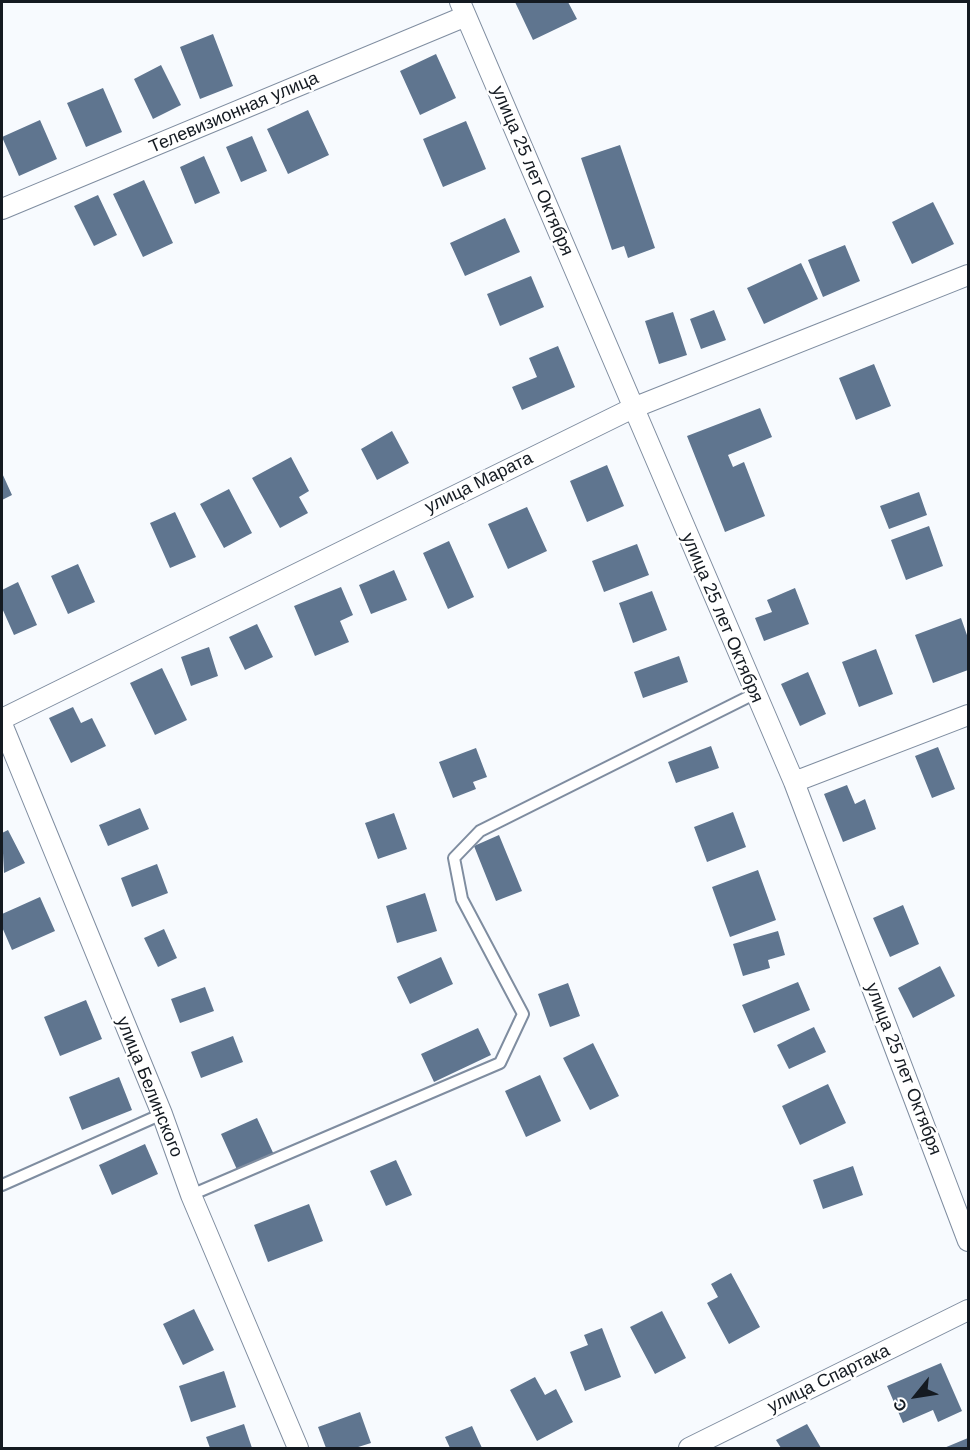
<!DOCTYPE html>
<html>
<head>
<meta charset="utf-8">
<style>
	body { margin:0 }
	#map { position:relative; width:970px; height:1450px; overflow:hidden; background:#f7fafe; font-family:Helvetica,sans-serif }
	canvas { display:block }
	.frame { position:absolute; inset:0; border:3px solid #141a21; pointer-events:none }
	.north { position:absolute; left:886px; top:1366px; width:60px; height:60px; -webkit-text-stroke:4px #fff; paint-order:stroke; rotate:240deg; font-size:16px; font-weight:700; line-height:24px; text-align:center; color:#141a21 }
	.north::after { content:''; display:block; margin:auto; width:21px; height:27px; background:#141a21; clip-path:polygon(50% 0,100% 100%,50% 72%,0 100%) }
</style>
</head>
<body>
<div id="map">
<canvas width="970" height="1450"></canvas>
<div class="frame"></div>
<div class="north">С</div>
</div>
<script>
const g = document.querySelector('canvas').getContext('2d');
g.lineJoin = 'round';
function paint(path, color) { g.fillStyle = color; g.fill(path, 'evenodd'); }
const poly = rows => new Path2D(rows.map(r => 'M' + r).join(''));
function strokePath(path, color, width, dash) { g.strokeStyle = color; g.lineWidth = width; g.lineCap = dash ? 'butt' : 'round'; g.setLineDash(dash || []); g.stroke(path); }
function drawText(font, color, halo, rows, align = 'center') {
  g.font = font + ' Helvetica,sans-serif'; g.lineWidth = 5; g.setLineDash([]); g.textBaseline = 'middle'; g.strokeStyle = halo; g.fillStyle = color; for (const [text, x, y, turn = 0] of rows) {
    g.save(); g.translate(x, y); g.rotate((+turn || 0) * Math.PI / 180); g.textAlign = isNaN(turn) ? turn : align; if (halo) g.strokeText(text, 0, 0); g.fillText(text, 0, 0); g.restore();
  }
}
paint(poly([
	[515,2,568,2,577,19,533,40],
	[213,34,233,86,200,99,180,47],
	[436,54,456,98,420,115,400,71],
	[161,65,181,105,153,119,134,79],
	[103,88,122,132,86,147,67,103],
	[308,110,329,155,288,174,267,129],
	[40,120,57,159,19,176,2,137],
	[466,121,486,169,443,187,423,139],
	[252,136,267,171,241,182,226,147],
	[620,145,655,248,628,258,624,246,612,250,581,158],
	[204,156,220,193,195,204,180,167],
	[144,180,173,243,143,257,113,194],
	[98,195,117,235,94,246,74,206],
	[933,202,954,244,912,264,892,222],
	[505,218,520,252,465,276,450,243],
	[845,245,860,281,823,297,808,260],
	[801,263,818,299,764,324,747,288],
	[531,276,544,307,500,326,487,294],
	[714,310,726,340,701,349,690,319],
	[673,312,687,355,659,364,645,321],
	[558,346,575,387,522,410,512,387,537,377,529,358],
	[874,364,891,406,856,420,839,378],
	[760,408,772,437,728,455,733,467,744,462,765,516,725,532,687,436],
	[392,431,409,463,377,480,361,449],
	[291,457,309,491,299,497,308,513,280,528,252,478],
	[607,465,624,506,587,522,570,481],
	[2,473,12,495,2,500],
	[229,489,252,533,224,548,200,504],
	[919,492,927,515,889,529,880,506],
	[527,507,547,551,508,569,488,524],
	[175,512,196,557,170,568,150,523],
	[929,526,943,566,906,580,891,540],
	[449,541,474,597,448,609,423,553],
	[637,544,649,575,604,592,592,561],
	[78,564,95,602,68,614,51,576],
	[394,570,407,600,371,614,359,585],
	[18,582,37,625,14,635,2,608,2,590],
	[341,587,353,615,340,621,349,642,315,656,294,606],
	[795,588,809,624,764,641,755,618,772,612,767,600],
	[652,591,667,630,633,643,619,603],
	[961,618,968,638,968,670,933,683,915,635],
	[257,624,273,657,245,670,229,637],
	[209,647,218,676,191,686,181,657],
	[876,649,893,694,859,707,842,662],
	[679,656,688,682,643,698,634,672],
	[162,668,187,720,155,735,130,683],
	[808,672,826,714,800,726,781,684],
	[73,707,81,723,92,718,106,746,71,763,49,718],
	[711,746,719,768,676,783,668,762],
	[938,747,955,789,932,798,915,756],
	[476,748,487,777,473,782,476,789,453,798,439,762],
	[847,785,855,804,865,799,876,829,843,842,824,794],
	[140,808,149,829,108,846,99,825],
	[733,812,746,847,707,862,694,827],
	[394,813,407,849,378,859,365,823],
	[8,830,25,863,4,873,2,833],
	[499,835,522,891,496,901,474,846],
	[157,864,168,893,132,907,121,878],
	[758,870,776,920,730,937,712,887],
	[425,893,437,931,397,943,386,906],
	[40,897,55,931,12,950,2,927,2,914],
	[903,905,919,944,890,957,873,918],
	[164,929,177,958,158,967,144,938],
	[778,931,785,955,768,960,770,968,743,976,733,944],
	[441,957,453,984,410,1004,397,977],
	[940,966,955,996,913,1018,898,988],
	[798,982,810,1010,754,1033,742,1005],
	[568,983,580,1016,550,1027,538,994],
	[205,987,214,1011,180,1023,171,999],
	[86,1000,102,1039,60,1056,44,1017],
	[814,1027,826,1052,789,1069,777,1045],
	[478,1028,491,1055,434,1082,421,1054],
	[233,1036,243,1062,201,1078,191,1052],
	[593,1043,619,1096,590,1110,563,1058],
	[540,1075,561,1121,526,1137,505,1091],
	[119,1077,132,1110,82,1130,69,1097],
	[828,1084,846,1123,800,1145,782,1106],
	[257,1118,275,1157,239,1174,221,1134],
	[145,1144,158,1174,112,1195,99,1165],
	[396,1160,412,1195,386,1206,370,1171],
	[853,1166,863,1195,823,1209,813,1180],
	[309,1204,323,1241,268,1262,254,1225],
	[731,1273,760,1327,729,1344,707,1303,718,1297,711,1284],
	[194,1309,214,1350,183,1365,163,1324],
	[662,1311,686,1358,655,1374,630,1327],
	[602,1328,621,1377,585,1391,570,1352,588,1345,584,1335],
	[941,1363,962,1411,938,1422,933,1410,903,1423,887,1386],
	[224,1371,236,1407,191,1422,179,1386],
	[535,1377,545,1395,556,1389,573,1422,537,1441,510,1390],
	[360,1412,371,1443,355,1448,326,1448,318,1427],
	[244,1424,252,1448,210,1448,206,1437],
	[807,1424,821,1448,781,1448,776,1440],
	[472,1426,482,1448,450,1448,445,1437],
	[968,1438,968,1448,944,1448]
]), '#5f758f');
const service = poly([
	[2,1185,162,1114],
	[191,1195,500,1063,523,1014,462,899,454,858,480,831,754,694]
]);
const minor = poly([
	[460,2,794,782,968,1241],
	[2,209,466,16],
	[2,719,633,408,968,275],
	[2,724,162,1114,191,1195,298,1448],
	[794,782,968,715],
	[689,1448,968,1310]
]);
strokePath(service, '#7f8da0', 14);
strokePath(minor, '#7f8da0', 22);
strokePath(service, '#fff', 10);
strokePath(minor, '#fff', 20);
drawText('18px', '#141a21', '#fff', [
	["Телевизионная улица",234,113,-23],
	["улица 25 лет Октября",532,171,67],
	["улица Марата",479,483,-26],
	["улица 25 лет Октября",722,618,67],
	["улица 25 лет Октября",903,1069,69],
	["улица Белинского",149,1087,68],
	["улица Спартака",829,1379,-26]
]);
</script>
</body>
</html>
